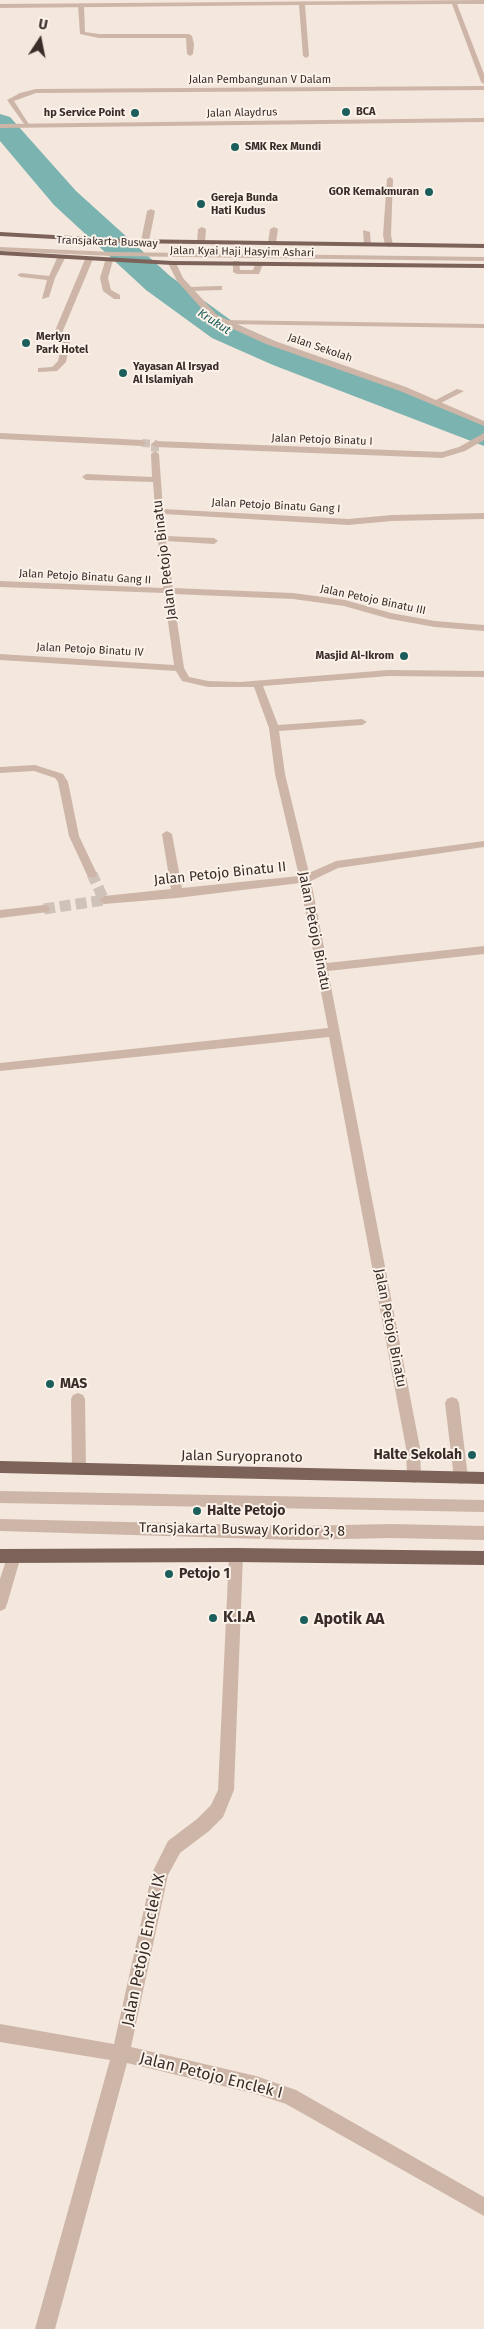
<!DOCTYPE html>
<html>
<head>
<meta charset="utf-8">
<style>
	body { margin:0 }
	#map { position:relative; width:484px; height:2329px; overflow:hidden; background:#f4e7dd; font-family:"Fira Sans",sans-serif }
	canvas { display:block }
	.north { position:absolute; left:15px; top:15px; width:50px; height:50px; -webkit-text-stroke:4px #fbf2ea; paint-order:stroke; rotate:11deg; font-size:14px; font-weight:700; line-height:20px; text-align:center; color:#392c29 }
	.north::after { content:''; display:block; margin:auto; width:18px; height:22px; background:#392c29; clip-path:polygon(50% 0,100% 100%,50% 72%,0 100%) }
</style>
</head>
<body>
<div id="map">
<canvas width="484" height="2329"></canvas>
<div class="north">U</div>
</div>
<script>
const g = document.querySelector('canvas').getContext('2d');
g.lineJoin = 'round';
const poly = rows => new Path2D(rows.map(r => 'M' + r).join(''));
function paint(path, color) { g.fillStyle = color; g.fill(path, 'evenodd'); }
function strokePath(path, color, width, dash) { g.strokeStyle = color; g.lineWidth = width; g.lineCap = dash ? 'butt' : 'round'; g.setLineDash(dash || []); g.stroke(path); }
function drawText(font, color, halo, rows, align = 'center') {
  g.font = font + ' "Fira Sans",sans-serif'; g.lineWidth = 4; g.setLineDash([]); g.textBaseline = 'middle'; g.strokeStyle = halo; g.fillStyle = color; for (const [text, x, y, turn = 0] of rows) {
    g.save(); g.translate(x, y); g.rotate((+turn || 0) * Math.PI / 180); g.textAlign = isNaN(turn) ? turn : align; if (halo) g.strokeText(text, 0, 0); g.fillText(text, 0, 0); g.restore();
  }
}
paint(poly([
	[0,114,10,117,76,191,170,276,236,324,297,351,484,422,484,446,273,365,212,338,146,290,54,205,0,141,0,114]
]), '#7ab3b0');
strokePath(poly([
	[142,443,155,444,155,454]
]), '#cfc2b9', 8, [8, 4.5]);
strokePath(poly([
	[44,909,104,900,92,874]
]), '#cfc2b9', 11, [11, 5]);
paint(poly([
	[81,3,84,5,85,32,99,34,189,34,192,36,194,44,193,54,190,56,187,54,186,38,99,38,80,34,78,5,81,3],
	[390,177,393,179,391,235,393,245,389,247,385,245,383,235,387,179,390,177],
	[151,209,155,211,149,241,145,243,141,241,147,211,151,209],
	[202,227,206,229,205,242,201,244,197,242,198,229,202,227],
	[274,227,278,229,276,243,272,245,268,243,270,229,274,227],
	[363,230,370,232,371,246,364,244,363,230],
	[0,247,112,252,484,257,484,261,112,256,0,251,0,247],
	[58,256,65,258,55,278,49,297,42,299,47,280,21,277,17,275,21,273,49,276,58,256],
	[86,257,93,259,62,333,70,342,66,362,57,371,38,372,38,368,52,367,58,361,62,342,54,333,86,257],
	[106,258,113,260,108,278,111,290,120,295,120,299,114,299,103,291,100,278,106,258],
	[233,261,239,261,240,270,253,270,256,262,263,264,259,274,237,274,233,272,233,261],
	[219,286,222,286,222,290,189,291,185,289,189,287,219,286],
	[220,320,484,324,484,328,223,324,220,324,220,320],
	[457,389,464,391,439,404,432,402,457,389],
	[78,1393,83,1395,85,1399,86,1469,84,1473,79,1475,74,1473,72,1469,71,1399,73,1395,78,1393],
	[452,1397,457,1399,459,1403,468,1478,466,1482,461,1484,456,1482,454,1478,445,1403,447,1399,452,1397],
	[0,1491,484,1500,484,1512,0,1503,0,1491],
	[0,1519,297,1526,391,1524,484,1526,484,1540,391,1538,297,1540,0,1531,0,1519]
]), '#cdb6a8');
paint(poly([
	[484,0,484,4,457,4,484,74,484,84,481,82,452,4,305,5,309,56,306,58,303,56,299,5,0,8,0,4,484,0],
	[484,86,484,90,36,93,14,101,30,126,27,128,7,100,20,93,36,89,484,86],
	[169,261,175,261,183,278,217,315,272,340,406,387,484,421,484,426,400,391,266,344,211,319,177,281,168,263,169,261],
	[0,433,142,440,146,443,142,446,0,439,0,433],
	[484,433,484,440,465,451,442,458,155,447,151,444,155,441,442,452,459,447,484,433],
	[155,451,159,454,163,509,348,519,392,515,484,513,484,519,392,521,348,525,164,514,165,536,214,538,218,541,214,544,166,541,173,588,293,593,345,600,391,613,435,621,484,625,484,631,435,627,390,619,344,606,293,599,173,594,184,668,189,677,208,681,240,682,389,670,484,671,484,677,389,676,263,686,278,725,362,719,367,722,362,725,279,731,285,774,309,873,336,861,484,841,484,847,338,868,311,881,327,963,484,946,484,954,328,971,420,1448,421,1477,419,1481,414,1483,409,1481,407,1477,406,1448,329,1037,0,1071,0,1063,328,1028,300,883,177,898,104,904,99,900,104,896,171,889,162,834,167,831,172,834,182,888,299,876,275,774,269,728,254,687,208,687,182,681,176,671,0,660,0,654,174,665,164,593,0,587,0,581,163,588,155,513,153,511,155,509,153,482,86,480,82,477,86,474,152,477,151,454,155,451],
	[35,765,63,774,68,782,79,836,97,874,96,877,88,877,69,836,58,782,55,778,34,771,0,773,0,767,35,765],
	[44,905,48,906,50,909,48,912,0,918,0,910,44,905],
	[236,1548,241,1550,243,1555,234,1790,223,1817,209,1831,180,1853,168,1875,131,2047,256,2076,296,2090,484,2197,484,2216,286,2104,256,2094,127,2063,55,2329,35,2329,110,2060,0,2042,0,2024,114,2044,152,1873,168,1841,197,1819,211,1805,218,1790,229,1555,231,1550,236,1548],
	[14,1549,19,1551,21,1556,7,1604,5,1609,0,1611,0,1579,9,1551,14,1549]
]), '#cdb6a8');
paint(poly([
	[484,118,484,122,0,128,0,124,484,118]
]), '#cdb6a8');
paint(poly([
	[0,232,125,239,484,244,484,248,125,243,0,236,0,232],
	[0,251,172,261,484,264,484,268,172,265,0,255,0,251],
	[0,1461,484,1472,484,1484,0,1473,0,1461],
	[236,1548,484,1551,484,1565,236,1562,0,1563,0,1549,236,1548]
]), '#7c6259');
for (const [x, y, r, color] of [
	[346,112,5,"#1b5e5c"],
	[135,113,5,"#1b5e5c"],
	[235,147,5,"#1b5e5c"],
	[429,192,5,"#1b5e5c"],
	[201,204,5,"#1b5e5c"],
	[26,343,5,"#1b5e5c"],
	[123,373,5,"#1b5e5c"],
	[404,656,5,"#1b5e5c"],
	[50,1384,5,"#1b5e5c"],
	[472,1455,5,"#1b5e5c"],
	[197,1511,5,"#1b5e5c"],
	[169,1574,5,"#1b5e5c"],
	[213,1618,5,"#1b5e5c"],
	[304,1620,5,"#1b5e5c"]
]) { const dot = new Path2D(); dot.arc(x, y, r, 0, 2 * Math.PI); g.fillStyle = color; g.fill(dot); strokePath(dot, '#fbf2ea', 2); }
drawText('11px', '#392c29', '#fbf2ea', [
	["Jalan Pembangunan V Dalam",260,80],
	["Jalan Alaydrus",242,113,-1],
	["Transjakarta Busway",107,242,2],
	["Jalan Kyai Haji Hasyim Ashari",242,252,1],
	["Jalan Sekolah",320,348,19],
	["Jalan Petojo Binatu I",322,440,2],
	["Jalan Petojo Binatu Gang I",276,506,3],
	["Jalan Petojo Binatu Gang II",85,577,3],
	["Jalan Petojo Binatu III",373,600,12],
	["Jalan Petojo Binatu IV",90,650,3]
]);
drawText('bold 11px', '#392c29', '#fbf2ea', [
	["BCA",356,112],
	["hp Service Point",125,113,"right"],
	["SMK Rex Mundi",245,147],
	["GOR Kemakmuran",419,192,"right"],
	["Gereja Bunda",211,198],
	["Hati Kudus",211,211],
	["Merlyn",36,337],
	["Park Hotel",36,350],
	["Yayasan Al Irsyad",133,367],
	["Al Islamiyah",133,380],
	["Masjid Al-Ikrom",394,656,"right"]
], 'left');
drawText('italic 12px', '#1b5e5c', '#fbf2ea', [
	["Krukut",214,322,33]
]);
drawText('14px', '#392c29', '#fbf2ea', [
	["Jalan Petojo Binatu",165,560,-97],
	["Jalan Petojo Binatu II",220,874,-6],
	["Jalan Petojo Binatu",314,931,79],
	["Jalan Petojo Binatu",390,1328,79],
	["Jalan Suryopranoto",242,1457,1],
	["Transjakarta Busway Koridor 3, 8",242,1530,1]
]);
drawText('bold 14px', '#392c29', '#fbf2ea', [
	["MAS",60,1384],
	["Halte Sekolah",462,1455,"right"],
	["Halte Petojo",207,1511],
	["Petojo 1",179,1574]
], 'left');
drawText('bold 16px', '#392c29', '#fbf2ea', [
	["K.I.A",223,1618],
	["Apotik AA",314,1620]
], 'left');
drawText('16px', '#392c29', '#fbf2ea', [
	["Jalan Petojo Enclek IX",144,1950,-78],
	["Jalan Petojo Enclek I",211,2076,14]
]);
</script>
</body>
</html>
